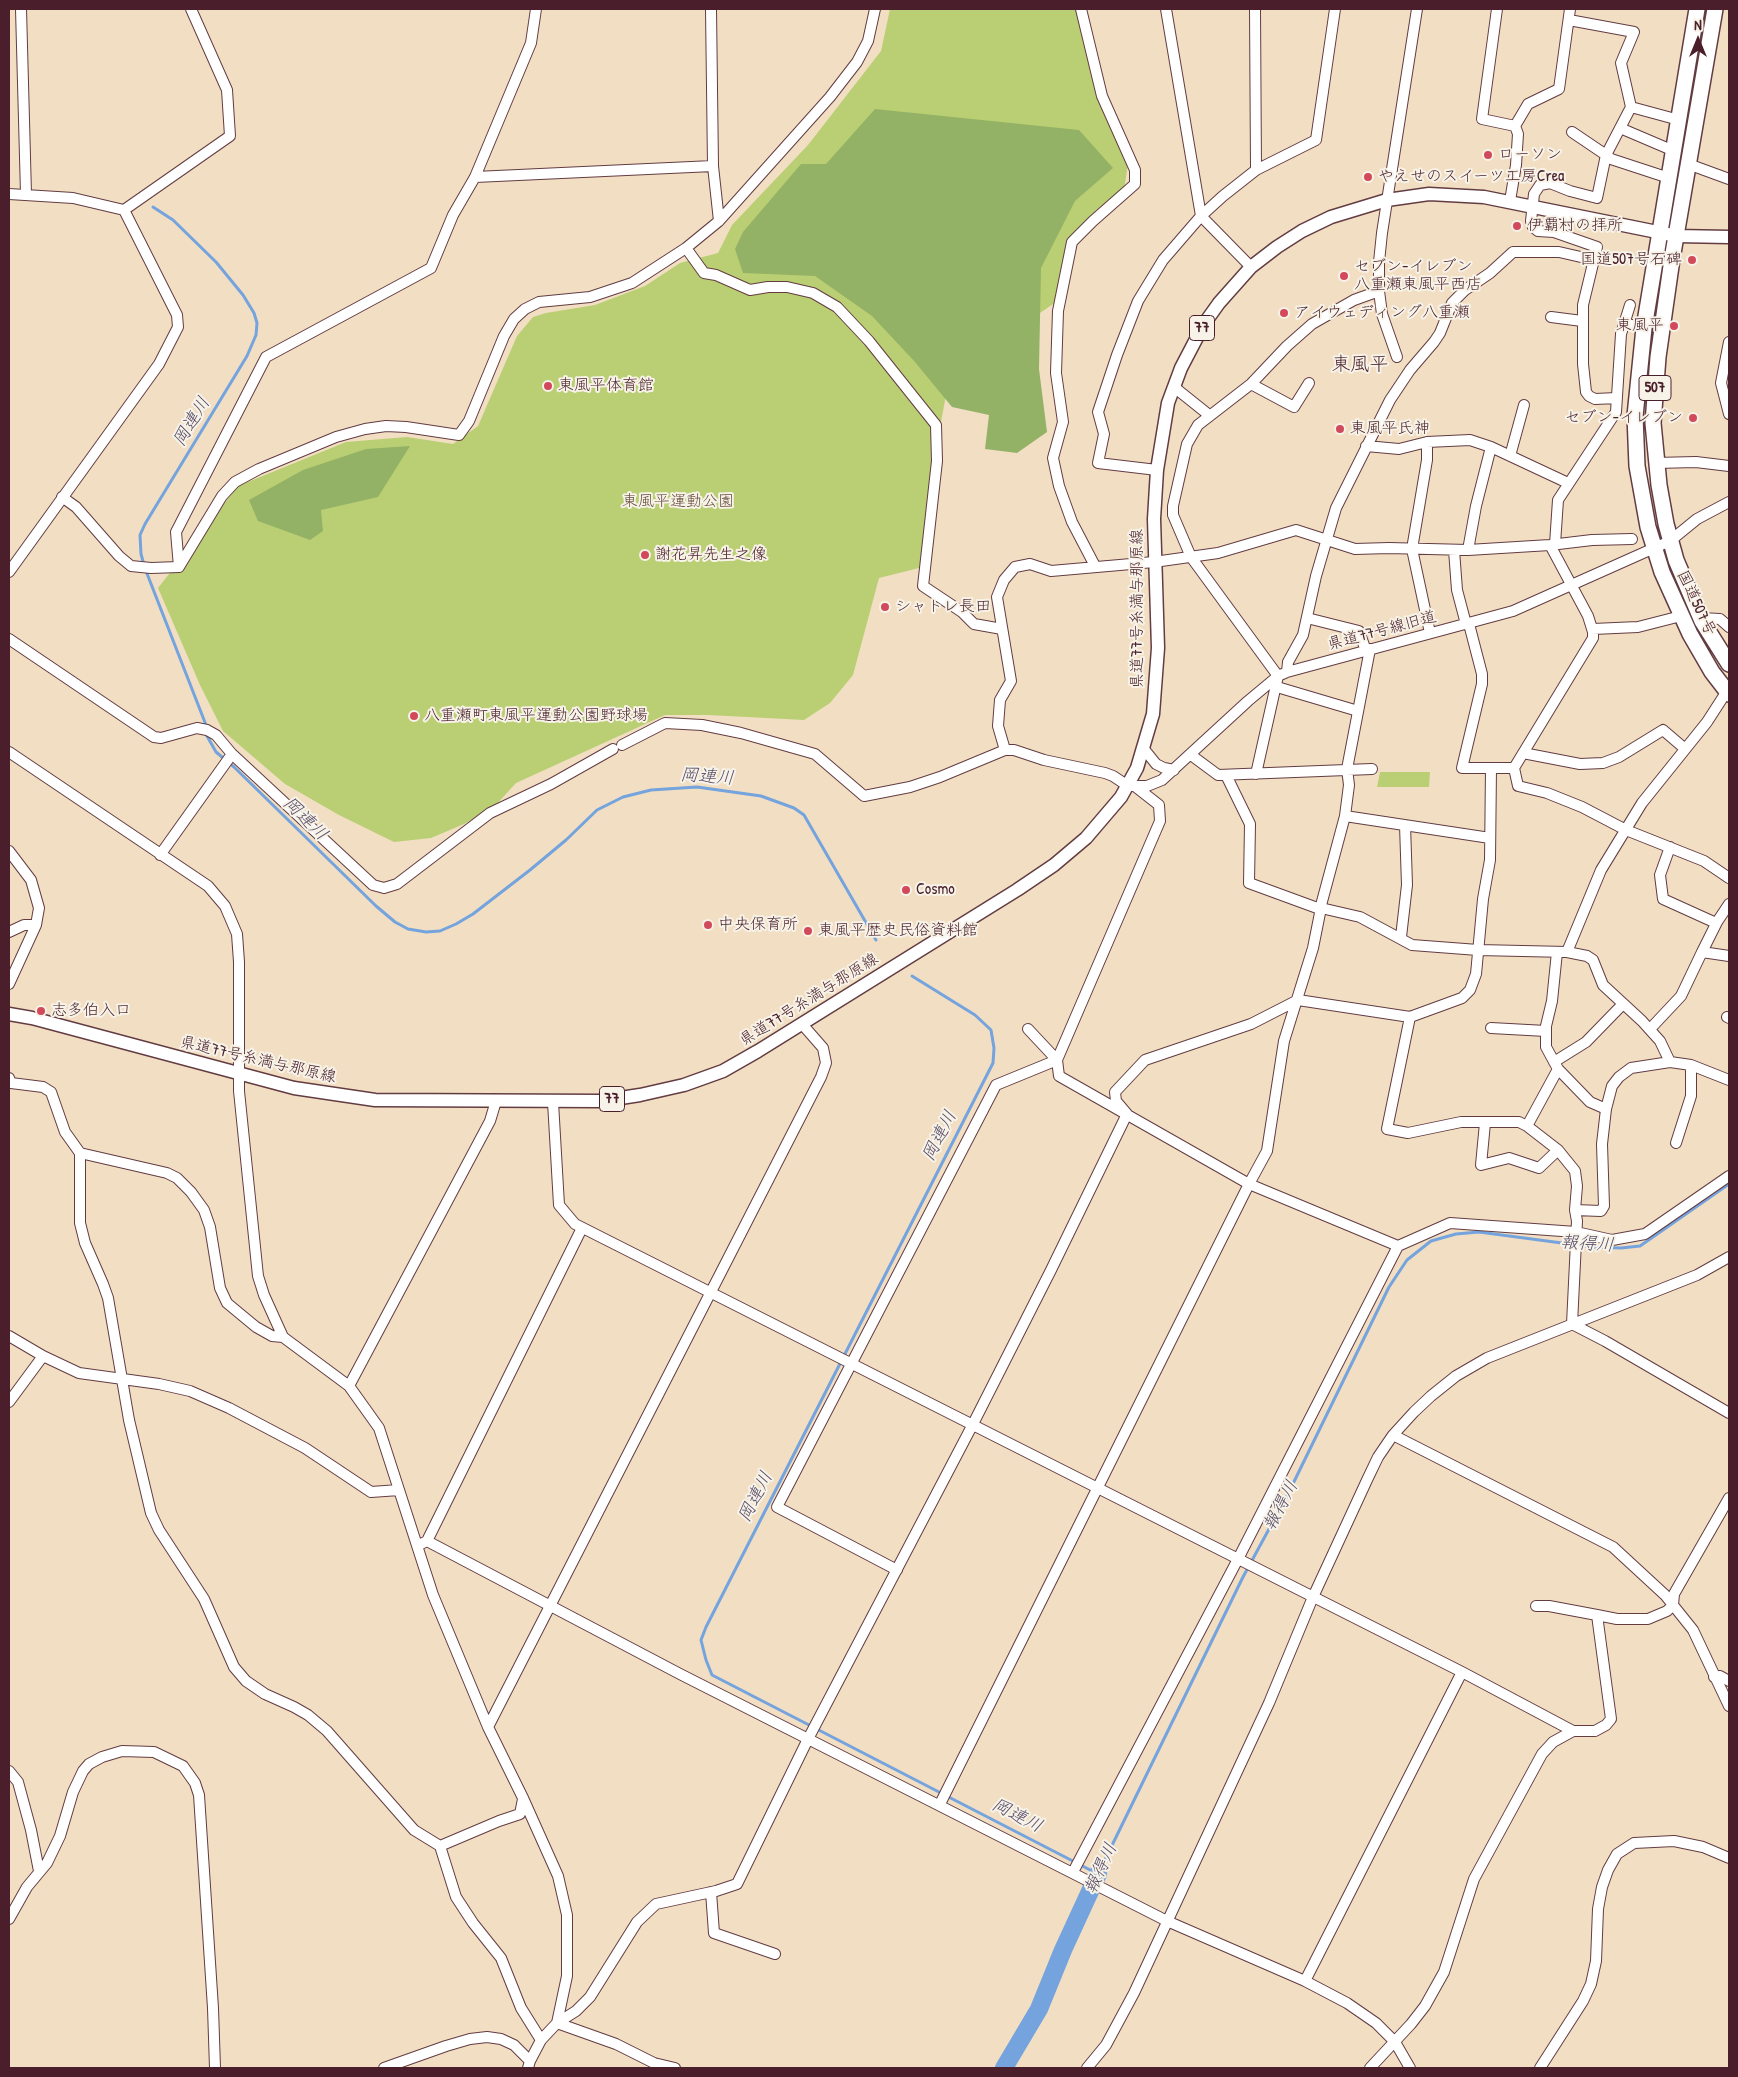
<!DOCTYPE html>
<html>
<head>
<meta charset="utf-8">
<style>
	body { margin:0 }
	#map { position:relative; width:1738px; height:2077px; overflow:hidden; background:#f2dfc3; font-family:"Patrick Hand",sans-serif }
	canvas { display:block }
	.frame { position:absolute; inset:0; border:10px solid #4a1f2b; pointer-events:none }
	.north { position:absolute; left:1673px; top:15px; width:50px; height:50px; -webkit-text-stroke:4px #f7f3e8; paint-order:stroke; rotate:0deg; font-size:14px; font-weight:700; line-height:20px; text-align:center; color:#4a1f2b }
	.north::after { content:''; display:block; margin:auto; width:18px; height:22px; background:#4a1f2b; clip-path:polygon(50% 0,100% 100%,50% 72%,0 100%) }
</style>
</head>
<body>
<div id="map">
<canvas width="1738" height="2077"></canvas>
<div class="frame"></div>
<div class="north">N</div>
</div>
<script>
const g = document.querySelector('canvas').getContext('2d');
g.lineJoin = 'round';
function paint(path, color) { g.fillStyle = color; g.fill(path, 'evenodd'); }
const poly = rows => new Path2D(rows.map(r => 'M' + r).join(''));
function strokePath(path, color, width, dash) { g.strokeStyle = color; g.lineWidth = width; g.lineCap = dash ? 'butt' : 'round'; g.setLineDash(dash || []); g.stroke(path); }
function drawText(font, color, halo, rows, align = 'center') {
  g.font = font + ' "Patrick Hand","Klee One",sans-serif'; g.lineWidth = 4; g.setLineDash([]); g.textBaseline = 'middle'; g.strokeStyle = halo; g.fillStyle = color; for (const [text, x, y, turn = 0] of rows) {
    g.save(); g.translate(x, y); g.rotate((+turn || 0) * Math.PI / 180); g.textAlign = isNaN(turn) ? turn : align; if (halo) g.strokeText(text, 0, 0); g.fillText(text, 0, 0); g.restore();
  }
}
paint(poly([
	[890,9,1079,9,1128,163,1124,191,1096,210,1069,246,1062,298,950,374,937,443,934,481,919,568,879,578,853,675,830,703,804,720,708,715,665,715,516,783,495,806,464,824,431,838,394,842,339,815,285,784,223,731,200,685,158,588,238,486,346,442,407,437,453,444,478,426,517,336,533,317,546,313,595,305,645,286,680,263,718,253,732,225,808,145,881,51],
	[1380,772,1430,772,1429,787,1377,787]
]), '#bacf73');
paint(poly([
	[875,109,1079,130,1113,168,1075,201,1041,268,1039,369,1047,432,1017,453,985,449,989,415,952,407,915,362,872,316,815,276,743,273,735,249,743,232,801,164,826,164],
	[410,446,378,497,321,510,323,531,310,540,258,521,249,500,303,470,366,449]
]), '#93b265');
strokePath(poly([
	[144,565,141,554,140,535,145,524,247,356,256,335,257,323,254,313,243,295,216,262,173,220,153,207],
	[146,571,206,725,207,736,216,752,234,767,376,906,395,922,408,929,426,932,440,931,456,924,473,914,530,870,566,840,597,810,623,797,651,790,697,787,761,796,794,808,804,815,876,940],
	[912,976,975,1015,991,1030,994,1048,993,1063,706,1627,701,1640,706,1660,712,1675,1098,1874,1243,1577,1288,1494,1389,1287,1407,1260,1431,1241,1456,1234,1479,1232,1592,1247,1621,1248,1640,1246,1729,1184]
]), '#74a3dd', 3);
strokePath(poly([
	[1004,2068,1039,2009,1063,1950,1098,1874]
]), '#74a3dd', 18);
const minor = poly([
	[21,9,26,194],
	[711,9,713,166,719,221],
	[1081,9,1102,96,1135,170,1135,184,1093,221,1072,242,1058,311,1056,373,1063,422,1053,458,1059,486,1072,522,1095,566],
	[1166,9,1201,216,1251,267],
	[1255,9,1256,170],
	[1497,9,1482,119,1515,126,1528,104,1559,89,1570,9],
	[1569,20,1634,32,1621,63,1631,107,1679,120],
	[1620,128,1674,151],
	[1572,132,1606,155,1631,107],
	[1688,164,1729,179],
	[475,177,713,166],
	[9,194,73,198,124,210,230,136,227,90,191,9],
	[1510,201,1516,165,1518,134,1515,126],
	[686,248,704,273,716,275,750,290,768,287,787,287,813,293,837,307,869,341,936,425,937,461,923,586,962,612,974,624,1002,629],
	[1551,317,1582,321],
	[1624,323,1644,328],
	[1729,342,1721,383,1729,414],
	[1397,357,1382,314,1379,291,1379,262,1382,233,1417,9],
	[1251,384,1294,407,1309,383],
	[1174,387,1209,415],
	[1617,398,1595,399,1589,396,1586,392,1583,364,1583,305,1597,247,1554,232,1538,231,1533,227,1531,221,1534,194,1540,185,1550,183,1570,191,1597,198,1606,155,1611,159,1669,178],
	[1427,442,1427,460,1412,549,1430,633],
	[1366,446,1399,449,1427,442,1470,440,1491,447,1568,483],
	[1510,456,1524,405],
	[1655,463,1696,462,1729,466],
	[1157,470,1098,463,1104,434,1098,412,1117,355,1138,301,1163,260,1201,216,1223,196,1256,170,1316,140,1335,9],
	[62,497,76,507,119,556,131,566,151,568,179,567],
	[1555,544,1558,500,1616,412,1621,334,1630,305],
	[1550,545,1588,616,1593,632,1593,638,1514,768,1518,786,1547,793,1582,807,1626,830,1704,861,1729,878],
	[1454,550,1457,590,1466,624],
	[1468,550,1476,506,1491,447],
	[179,567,222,496,235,482,259,469,336,437,365,429,386,426,406,427,459,435,469,421,504,336,514,319,525,309,539,302,590,297,632,283,686,248,719,221,830,97,857,62,868,41,875,9],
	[179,567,176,532,266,357,431,268,453,215,475,177,531,43,536,9],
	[9,572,159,364,178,327,177,315,124,210],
	[1307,618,1359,631,1366,651],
	[1701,618,1720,619,1729,627],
	[1469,624,1482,674,1482,684,1462,768,1514,768],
	[1593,629,1638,627,1681,616],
	[9,639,154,737,161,738,197,728,207,730,216,735,232,754,373,885,384,888,397,884,490,813,551,784,613,749],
	[1287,672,1288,662,1303,635,1316,576,1336,508,1390,400,1410,370,1434,342,1440,333,1452,303,1465,290,1490,273,1513,252,1559,252,1594,260],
	[1277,687,1358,711],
	[622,745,665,723,702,725,741,733,815,754,864,796,910,787,940,777,1005,750,1014,750,1044,760,1105,773,1113,776,1128,786,1147,786,1162,780,1248,701,1278,676,1287,672,1513,611,1670,541,1697,519,1729,502],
	[1144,749,1156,764,1164,768,1174,770],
	[1005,750,998,726,1000,700,1011,681,997,597,1004,580,1015,567,1030,564,1051,571,1154,562,1218,553,1296,530,1355,549,1389,548,1468,550,1550,545,1592,540,1632,539],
	[9,752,208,886,225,906,237,934,239,962,239,1091,258,1276,264,1295,283,1337,349,1386,379,1428,433,1595,488,1727,523,1798,558,1876,567,1915,567,1976,557,2023,541,2040,530,2061,528,2068],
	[1523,753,1580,764,1603,763,1619,757,1663,730,1684,748],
	[1191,755,1218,775,1372,769],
	[1256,774,1278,676,1191,557,1173,515,1173,506,1187,444,1198,425,1251,384,1287,346,1312,324,1354,300,1379,291],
	[1226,775,1250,824,1249,883,1320,909,1345,816,1349,785,1347,769,1370,649],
	[1345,816,1490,838],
	[1670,847,1660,875,1663,899,1716,923],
	[9,851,31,880,39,908,36,925,9,984],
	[160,855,232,754],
	[1729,904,1717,922,1702,952,1729,956],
	[9,932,24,925,36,925],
	[1401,937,1407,885,1405,825],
	[1567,952,1601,870,1642,803,1707,722,1727,691],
	[1410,1017,1387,1129,1408,1133,1461,1122,1519,1122,1527,1126,1558,1150,1575,1171,1577,1186,1575,1210,1577,1221,1572,1324],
	[1727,1017,1729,1018],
	[1491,1028,1546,1031],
	[1028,1029,1057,1060,1059,1076,1249,1184,1398,1246],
	[1650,1029,1681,996,1702,952],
	[1554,1062,1586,1042,1622,1005],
	[1558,1069,1590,1102,1606,1109,1612,1086,1619,1077,1631,1068,1670,1062],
	[9,1078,11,1083,43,1087,51,1092,65,1132,80,1153,80,1223,85,1243,103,1284,108,1298,129,1420,151,1513,159,1530,204,1599,234,1667,246,1681,265,1694,294,1707,308,1715,327,1731,414,1830,440,1846,456,1897,473,1923,501,1958,521,2008,541,2040],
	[553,1102,559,1205,575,1224,1462,1672,1573,1731],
	[1127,1114,1116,1101,1115,1092,1145,1060,1251,1024,1298,1000,1410,1017,1462,998,1470,990,1476,974,1483,899,1490,860,1491,768],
	[1485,1123,1481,1165,1509,1158,1539,1168,1558,1150],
	[1527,1126,1558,1069,1546,1047,1546,1026,1552,1001,1557,952],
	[1676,1143,1691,1096,1691,1065],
	[80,1153,167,1173,177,1178,191,1192,204,1210,210,1227,220,1288,227,1303,256,1327,272,1336,283,1337],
	[1575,1210,1601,1211,1604,1206,1602,1144,1606,1109],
	[1572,1324,1605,1341,1729,1413],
	[9,1336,43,1356,79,1373,159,1384,190,1391,229,1408,305,1448,371,1492,399,1490],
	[349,1386,490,1121,496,1101],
	[9,1402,43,1356],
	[1393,1435,1613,1547,1665,1595,1693,1630,1729,1706],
	[427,1541,680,1674,1167,1921,1305,1981,1347,2003,1376,2023,1395,2042,1410,2068],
	[421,1544,427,1541,582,1228],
	[897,1570,777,1507,996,1085,1057,1060,1160,821,1159,805,1136,787],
	[1536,1606,1549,1606,1597,1615],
	[1714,1677,1720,1676,1729,1681],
	[488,1727,821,1077,826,1063,823,1048,802,1024],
	[9,1771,18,1782,31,1830,39,1871],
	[940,1804,1249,1184,1267,1151,1284,1041,1313,948,1321,908,1360,917,1412,945,1478,950,1567,952,1587,956,1593,960,1603,985,1642,1021,1660,1041,1670,1062,1691,1065,1729,1080],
	[440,1846,499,1821,520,1814,523,1799],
	[1073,1872,1238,1559,1398,1246,1450,1223,1576,1232,1612,1240,1645,1234,1729,1176],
	[711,1892,714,1933,775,1954],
	[9,1919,27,1887,47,1863,60,1836,73,1792,83,1771,89,1764,102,1757,122,1751,154,1752,183,1766,195,1783,199,1795,213,2008,215,2068],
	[1305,1981,1462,1672],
	[557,2023,576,2011,590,1997,637,1922,656,1904,716,1891,737,1884,808,1739,973,1424,1051,1270,1127,1114],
	[557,2023,616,2044,654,2063,675,2068],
	[384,2068,446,2046,470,2039,487,2037,501,2039,514,2045,530,2061],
	[1087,2068,1106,2045,1134,1993,1269,1703,1313,1597,1367,1480,1378,1457,1393,1435,1414,1412,1431,1396,1456,1376,1487,1358,1697,1275,1729,1257],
	[1370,2068,1411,2024,1425,2006,1444,1972,1474,1879,1542,1754,1553,1742,1573,1731,1595,1731,1606,1725,1611,1719,1597,1615,1617,1619,1648,1619,1667,1611,1673,1605,1674,1594,1729,1498],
	[1540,2068,1583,2001,1591,1984,1596,1961,1598,1909,1602,1887,1608,1870,1617,1854,1634,1843,1674,1841,1703,1847,1729,1858]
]);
const major = poly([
	[9,1014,32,1018,294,1088,375,1100,601,1101,640,1095,684,1085,723,1071,758,1051,1017,890,1054,865,1086,838,1121,797,1137,768,1153,714,1158,648,1154,519,1157,470,1168,403,1181,368,1204,324,1219,303,1251,267,1277,247,1302,231,1331,217,1387,200,1429,194,1484,197,1677,236,1729,237]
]);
const highway = poly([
	[1697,9,1644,328,1635,416,1637,466,1648,527,1662,572,1690,634,1712,672,1729,694],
	[1715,9,1672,259,1658,357,1653,423,1659,485,1666,524,1676,560,1702,621,1729,664]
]);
strokePath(minor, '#633c42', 12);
strokePath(major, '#633c42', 15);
strokePath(highway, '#633c42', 18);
strokePath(minor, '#fff', 10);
strokePath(major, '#fff', 12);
strokePath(highway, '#fff', 15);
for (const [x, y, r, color] of [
	[1488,155,5,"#d1495b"],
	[1368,177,5,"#d1495b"],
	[1517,226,5,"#d1495b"],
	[1692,260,5,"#d1495b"],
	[1344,276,5,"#d1495b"],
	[1284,313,5,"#d1495b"],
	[1674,326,5,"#d1495b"],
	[548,386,5,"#d1495b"],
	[1693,418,5,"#d1495b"],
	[1340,429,5,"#d1495b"],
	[645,555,5,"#d1495b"],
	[885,607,5,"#d1495b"],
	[414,716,5,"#d1495b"],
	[906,890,5,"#d1495b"],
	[708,925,5,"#d1495b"],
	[808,931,5,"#d1495b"],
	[41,1011,5,"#d1495b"]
]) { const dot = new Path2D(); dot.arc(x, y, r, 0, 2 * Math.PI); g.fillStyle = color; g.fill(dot); strokePath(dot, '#f7f3e8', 2); }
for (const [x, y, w] of [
	[1202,328,25],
	[1655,388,32],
	[612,1099,25]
]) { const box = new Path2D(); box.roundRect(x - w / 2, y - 12.5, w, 25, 4); g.fillStyle = '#f7f3e8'; g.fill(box); strokePath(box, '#4a1f2b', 1); }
drawText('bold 15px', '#4a1f2b', null, [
	["77",1202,328],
	["507",1655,388],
	["77",612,1099]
]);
drawText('16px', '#4a1f2b', '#f7f3e8', [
	["ローソン",1498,155],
	["やえせのスイーツ工房Crea",1378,177],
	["伊覇村の拝所",1527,226],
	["国道507号石碑",1682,260,"right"],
	["セブン-イレブン",1354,267],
	["八重瀬東風平西店",1354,285],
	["アイウェディング八重瀬",1294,313],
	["東風平",1664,326,"right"],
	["東風平体育館",558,386],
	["セブン-イレブン",1683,418,"right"],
	["東風平氏神",1350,429],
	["謝花昇先生之像",655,555],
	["シャトレ長田",895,607],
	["八重瀬町東風平運動公園野球場",424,716],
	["Cosmo",916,890],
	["中央保育所",718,925],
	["東風平歴史民俗資料館",818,931],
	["志多伯入口",51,1011]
], 'left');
drawText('16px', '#664b3d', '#f7f3e8', [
	["東風平運動公園",678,502]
]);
drawText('16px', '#4a1f2b', '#f7f3e8', [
	["国道507号",1696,603,65],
	["県道77号糸満与那原線",1138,609,-90],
	["県道77号線旧道",1382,631,-15],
	["県道77号糸満与那原線",809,1000,-32],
	["県道77号糸満与那原線",258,1060,13]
]);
drawText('italic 18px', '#594d69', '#f7f3e8', [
	["岡連川",192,422,-59],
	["岡連川",707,777,4],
	["岡連川",305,819,44],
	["岡連川",940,1136,-63],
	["報得川",1587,1244,4],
	["岡連川",756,1497,-63],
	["報得川",1281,1506,-62],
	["岡連川",1017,1816,27],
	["報得川",1101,1869,-65]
]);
drawText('19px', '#4a1f2b', '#f7f3e8', [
	["東風平",1360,365]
]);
</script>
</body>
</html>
